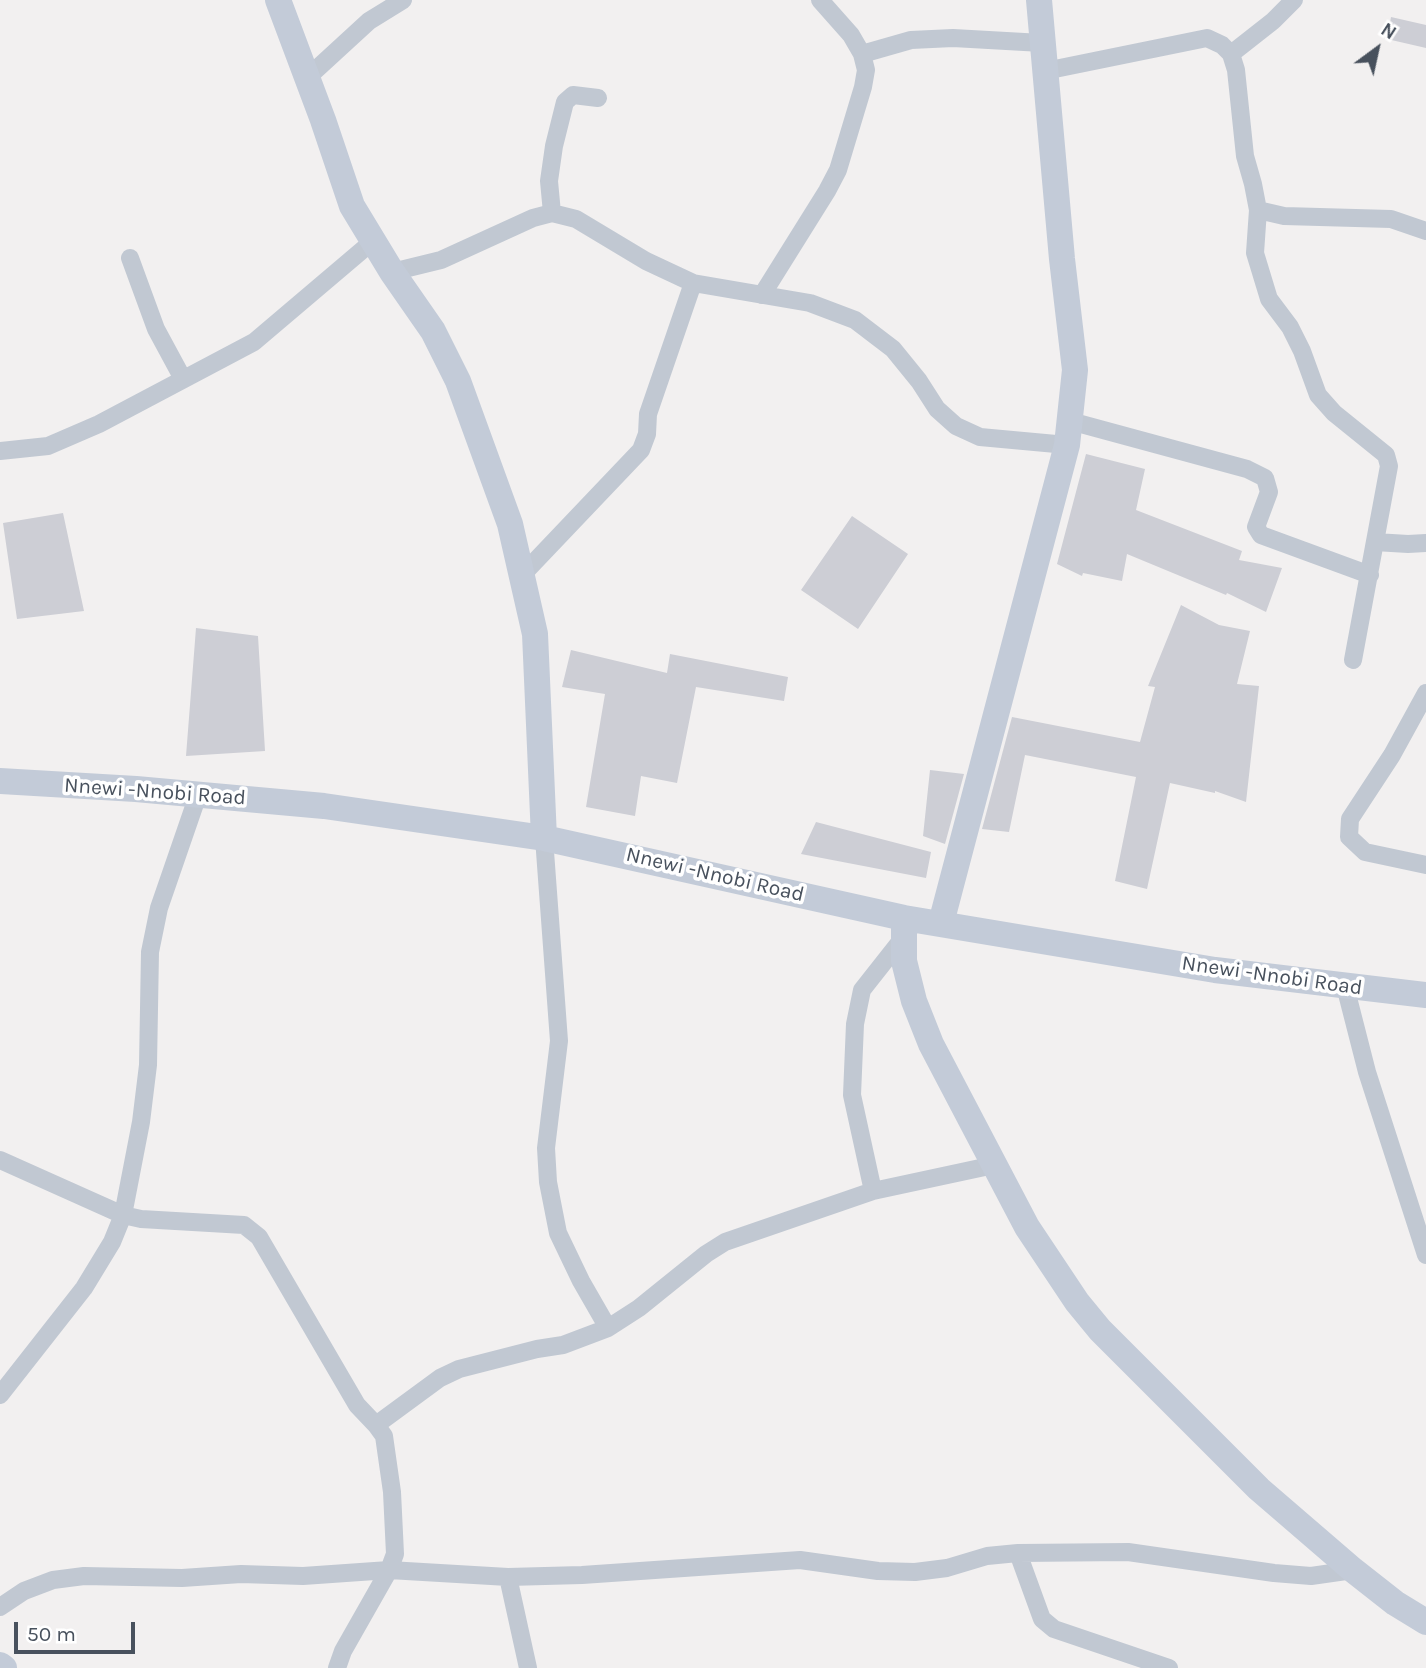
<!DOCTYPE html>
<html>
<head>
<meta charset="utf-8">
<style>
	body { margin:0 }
	#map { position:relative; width:1426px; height:1668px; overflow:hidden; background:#f2f0f0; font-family:Karla,sans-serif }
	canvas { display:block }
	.north { position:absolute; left:1342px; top:14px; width:70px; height:70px; -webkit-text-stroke:5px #fff; paint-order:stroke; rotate:33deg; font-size:19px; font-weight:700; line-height:28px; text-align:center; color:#48515d }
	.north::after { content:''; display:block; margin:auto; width:24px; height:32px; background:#48515d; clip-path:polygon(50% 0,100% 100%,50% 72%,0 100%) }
	.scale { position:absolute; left:14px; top:1622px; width:121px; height:32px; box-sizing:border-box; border:4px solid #48515d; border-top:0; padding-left:9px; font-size:21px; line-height:24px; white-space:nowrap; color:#48515d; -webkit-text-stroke:5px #fff; paint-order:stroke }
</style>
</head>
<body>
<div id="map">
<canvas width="1426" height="1668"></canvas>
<div class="north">N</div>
<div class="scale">50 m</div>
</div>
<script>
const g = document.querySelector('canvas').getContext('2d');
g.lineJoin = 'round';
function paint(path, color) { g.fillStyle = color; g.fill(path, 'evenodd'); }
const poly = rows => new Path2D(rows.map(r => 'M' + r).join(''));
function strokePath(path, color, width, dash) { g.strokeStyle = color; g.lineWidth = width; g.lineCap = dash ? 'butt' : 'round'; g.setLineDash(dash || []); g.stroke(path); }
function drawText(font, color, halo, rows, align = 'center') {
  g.font = font + ' Karla,sans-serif'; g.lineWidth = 7; g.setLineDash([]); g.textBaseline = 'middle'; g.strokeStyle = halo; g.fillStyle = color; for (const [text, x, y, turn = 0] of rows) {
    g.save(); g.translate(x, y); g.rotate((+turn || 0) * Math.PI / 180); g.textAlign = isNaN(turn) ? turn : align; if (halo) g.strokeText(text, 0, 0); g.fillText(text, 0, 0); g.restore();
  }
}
paint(poly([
	[1391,17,1426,25,1426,48,1387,39],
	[1086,454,1145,469,1136,510,1242,551,1239,560,1282,568,1266,612,1227,593,1226,595,1127,554,1122,581,1083,573,1082,576,1057,564],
	[63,513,84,611,17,619,3,523],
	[852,516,908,554,858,629,801,590],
	[1181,605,1219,625,1250,631,1237,684,1259,686,1246,802,1215,791,1215,793,1170,783,1147,889,1115,881,1136,777,1025,755,1009,832,982,829,1012,717,1140,742,1155,687,1148,686],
	[196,628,258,636,265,751,186,756],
	[571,650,667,673,670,654,788,677,784,701,696,687,677,783,641,776,635,816,586,807,605,694,562,687],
	[930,770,964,774,945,844,923,836],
	[816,822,931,852,926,878,801,854]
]), '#cdced5');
strokePath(poly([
	[862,54,911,40,953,38,1042,43],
	[1231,54,1273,21,1294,0],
	[1045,71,1207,38,1222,45,1231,54,1236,70,1245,156,1253,184,1258,210,1255,253,1269,299,1290,327,1302,351,1318,395,1334,413,1386,455,1389,466,1353,660],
	[308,77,369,21,403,0],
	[1258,210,1284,216,1391,219,1426,231],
	[552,213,549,181,554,146,565,102,573,95,598,98],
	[130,258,156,329,183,379],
	[392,272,441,260,533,218,552,213,576,219,646,261,693,283,810,303,855,320,893,349,919,381,937,409,956,426,980,437,1067,445],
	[762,295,827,191,838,170,863,87,866,70,862,54,851,35,820,0],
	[1070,421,1247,469,1265,478,1269,492,1256,527,1261,535,1370,575],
	[0,451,48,446,99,424,254,342,373,241],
	[1375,542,1408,544,1426,543],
	[523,574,641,450,647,434,648,414,693,283],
	[1426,693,1392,755,1350,819,1349,837,1365,852,1426,865],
	[544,838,559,1041,546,1148,548,1182,558,1233,581,1281,608,1328],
	[1345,986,1367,1072,1426,1255],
	[0,1160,123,1215,141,1219,244,1225,259,1237,357,1405,376,1425,384,1436,392,1492,395,1554,389,1570,343,1651,337,1668],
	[873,1191,852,1095,855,1024,862,990,903,938],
	[0,1395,84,1288,112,1242,123,1215,141,1122,148,1065,150,952,159,908,198,795],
	[376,1425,440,1378,459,1369,537,1349,563,1345,608,1328,639,1308,706,1254,725,1242,873,1191,994,1165],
	[1018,1553,1042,1619,1054,1629,1169,1668],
	[508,1577,528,1668],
	[0,1607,24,1591,53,1580,84,1576,182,1578,241,1574,303,1576,389,1570,508,1577,582,1575,800,1560,878,1571,915,1572,947,1568,987,1556,1018,1553,1128,1552,1274,1573,1311,1576,1353,1570]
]), '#c1c8d2', 18);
strokePath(poly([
	[278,0,323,120,352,206,392,272,433,331,458,381,510,524,535,634,544,838],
	[0,781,136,789,324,806,544,838,904,918,1215,970,1426,995],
	[904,918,904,961,914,1001,931,1044,1027,1227,1077,1302,1100,1330,1259,1489,1353,1570,1395,1603,1426,1622],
	[941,923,1067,445,1075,370,1062,259,1039,0],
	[0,1665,4,1668]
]), '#c3cbd8', 26);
drawText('21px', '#48515d', '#fff', [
	["Nnewi -Nnobi Road",155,792,4],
	["Nnewi -Nnobi Road",715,875,13],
	["Nnewi -Nnobi Road",1272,976,8]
]);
</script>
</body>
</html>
